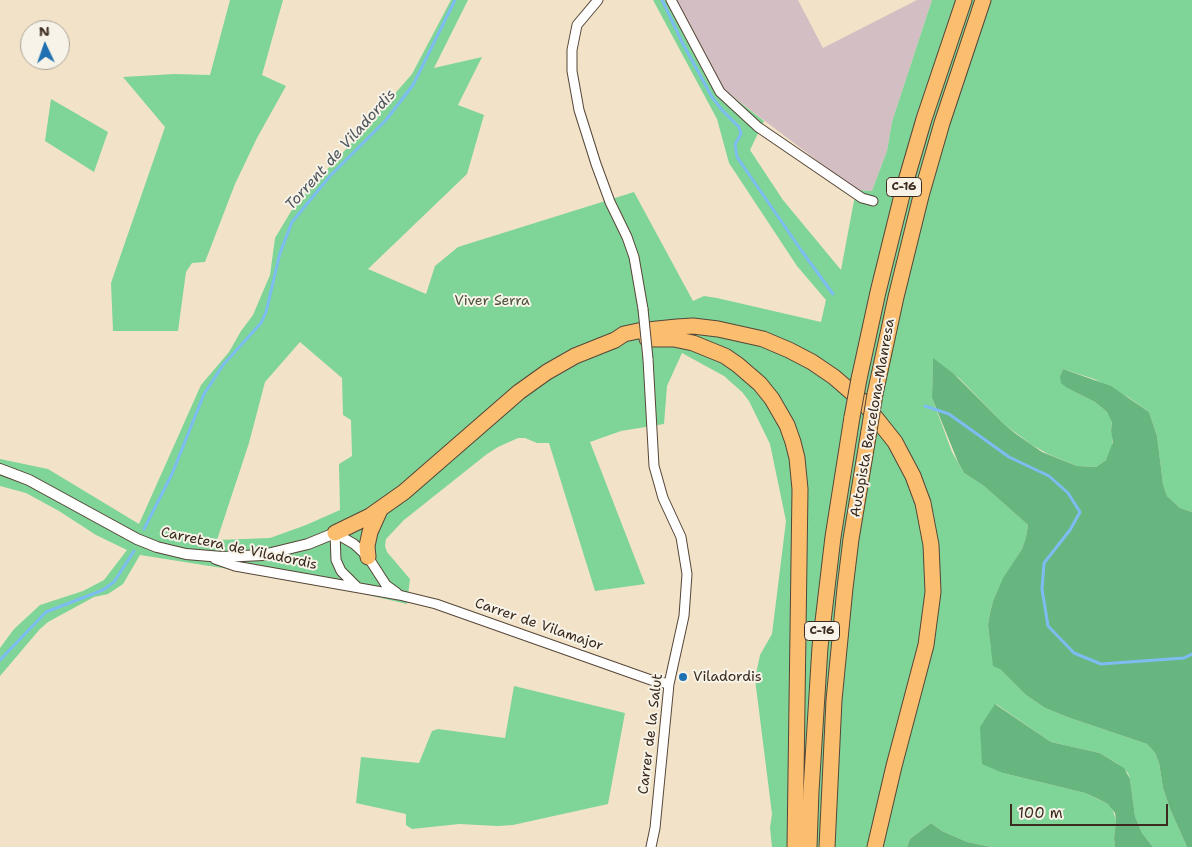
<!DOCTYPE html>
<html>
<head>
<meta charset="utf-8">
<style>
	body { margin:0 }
	#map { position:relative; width:1192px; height:847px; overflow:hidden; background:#f2e3c8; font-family:"Shantell Sans",sans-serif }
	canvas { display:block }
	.north { position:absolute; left:20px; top:20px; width:50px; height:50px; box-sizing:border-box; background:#f7f3e8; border:1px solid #aca397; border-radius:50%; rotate:357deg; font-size:14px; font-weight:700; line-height:20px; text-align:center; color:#3b2a1e }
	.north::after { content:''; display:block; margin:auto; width:18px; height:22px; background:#1f6fb2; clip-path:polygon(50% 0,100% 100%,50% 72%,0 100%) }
	.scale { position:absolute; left:1010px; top:804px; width:158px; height:22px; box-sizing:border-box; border:2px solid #3b2a1e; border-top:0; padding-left:6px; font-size:15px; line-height:18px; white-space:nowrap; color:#3b2a1e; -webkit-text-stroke:4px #f7f3e8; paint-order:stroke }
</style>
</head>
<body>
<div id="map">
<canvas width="1192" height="847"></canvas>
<div class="north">N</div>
<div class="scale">100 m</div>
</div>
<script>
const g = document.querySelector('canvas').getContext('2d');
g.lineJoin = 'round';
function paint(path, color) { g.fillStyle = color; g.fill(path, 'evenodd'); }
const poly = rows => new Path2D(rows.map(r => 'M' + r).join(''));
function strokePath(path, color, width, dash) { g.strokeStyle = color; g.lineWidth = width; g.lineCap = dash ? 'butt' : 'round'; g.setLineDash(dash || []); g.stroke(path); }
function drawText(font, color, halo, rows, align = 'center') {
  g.font = font + ' "Shantell Sans",sans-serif'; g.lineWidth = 4; g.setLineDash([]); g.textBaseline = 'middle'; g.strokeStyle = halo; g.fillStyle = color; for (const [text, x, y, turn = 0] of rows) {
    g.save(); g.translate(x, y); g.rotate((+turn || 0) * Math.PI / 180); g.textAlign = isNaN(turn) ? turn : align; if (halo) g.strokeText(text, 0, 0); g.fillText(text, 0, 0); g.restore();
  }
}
paint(poly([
	[677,0,798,0,823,48,917,0,932,0,892,122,887,151,872,191,856,190,724,90]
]), '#d2bec3');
paint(poly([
	[230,0,283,0,262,75,286,86,257,138,235,184,205,262,192,263,186,272,178,331,113,331,111,283,165,127,123,77,174,74,210,75],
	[451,0,468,0,434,68,482,57,458,105,484,115,467,174,368,269,426,294,435,266,458,247,634,192,693,301,704,296,717,298,821,322,826,300,797,266,729,163,717,119,653,0,677,0,724,90,764,121,750,150,783,200,841,270,856,190,872,191,887,151,892,122,932,0,1192,0,1192,512,1180,508,1167,496,1163,484,1157,436,1149,412,1128,397,1094,379,1063,369,1060,376,1067,388,1095,402,1107,412,1112,421,1111,430,1113,436,1112,448,1106,460,1096,467,1077,466,1048,454,1032,445,1005,425,959,378,933,359,932,398,952,452,964,473,984,486,1028,525,1026,537,1022,549,1003,579,993,601,990,613,988,625,991,648,1000,669,1026,695,1045,708,1070,718,1147,744,1155,753,1159,763,1163,788,1170,809,1187,847,1153,847,1142,833,1135,816,1130,779,1128,773,1118,764,1100,753,1051,742,996,704,1003,773,1085,793,1108,804,1112,808,1116,820,1114,838,1115,847,992,847,967,842,942,831,931,823,910,839,907,847,772,847,770,828,772,814,755,679,760,655,772,634,786,521,770,444,749,401,742,392,724,376,682,353,667,386,664,424,621,431,590,442,645,584,595,591,549,443,537,443,525,438,518,438,498,447,487,454,404,520,386,539,385,546,387,552,410,579,407,604,317,583,140,555,123,584,108,594,94,597,48,622,40,629,0,676,0,648,14,629,40,605,83,591,104,580,127,550,96,535,59,511,26,493,0,486,0,459,48,469,139,524,201,385,229,352,241,331,253,315,270,275,275,238,296,203,360,134,412,74],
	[300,342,342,378,343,415,351,420,352,456,339,464,340,510,306,525,270,538,217,540,249,443,265,382],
	[51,99,108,132,94,172,45,141],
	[514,686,625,713,608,804,513,825,498,826,459,824,412,829,406,825,406,814,356,803,361,757,419,763,432,731,438,729,505,738]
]), '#7fd497');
paint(poly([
	[933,358,954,374,1005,425,1016,434,1042,452,1077,466,1096,467,1106,460,1113,442,1111,430,1112,422,1107,412,1095,402,1067,388,1061,383,1060,376,1063,369,1111,386,1149,412,1157,436,1163,484,1167,496,1180,508,1192,512,1192,847,1187,847,1170,809,1163,788,1159,763,1155,753,1147,744,1070,718,1045,708,1026,695,1000,669,993,666,988,625,990,613,993,601,1003,578,1022,549,1026,537,1028,525,984,486,964,473,958,462,932,398],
	[995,704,1051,742,1100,753,1124,768,1130,779,1135,816,1142,833,1153,847,1115,847,1114,838,1116,820,1115,813,1108,804,1096,798,1085,793,1003,773,982,764,980,727],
	[931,823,942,831,967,842,992,847,907,847,910,839]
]), '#67b680');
strokePath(poly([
	[662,0,683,44,712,97,722,110,739,127,741,134,735,144,737,157,801,250,833,294],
	[925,406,949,414,1009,457,1049,476,1068,493,1080,512,1070,530,1044,563,1042,589,1048,626,1074,653,1101,664,1184,658,1192,654],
	[144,529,172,474,204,394,223,365,261,323,266,312,280,253,292,222,330,176,386,120,413,85,455,0],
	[0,660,46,612,103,590,114,582,134,551]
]), '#7dbcf1', 3);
const minor = poly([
	[598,0,577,25,572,50,572,71,579,110,596,164,610,202,627,237,634,257,643,309],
	[671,0,720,92,758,127,862,198,873,201],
	[648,359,654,466,663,498,681,537,687,574,684,616,669,684,655,828,651,847],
	[215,559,235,566,399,595,436,604,651,680,669,684],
	[357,587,341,571,336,560,335,533,354,544,368,557,386,585,397,593]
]);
const tertiary = poly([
	[0,469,29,480,137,539,157,547,186,554,222,557,263,555,308,544,335,533]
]);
const motorway = poly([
	[647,339,674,339,693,343,725,356,738,365,760,384,772,399,787,425,793,442,797,458,800,489,795,847],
	[859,379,878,292,903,191,924,119,964,0],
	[875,394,896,297,921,196,942,123,983,0],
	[335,533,370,516,404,492,519,392,547,372,575,356,615,340,624,334,638,331,677,327,693,326,718,329,763,339,789,350,812,362,834,377,864,403,895,442,913,476,923,503,931,545,933,592,926,645,894,766,875,847],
	[368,557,367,546,370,532,380,510],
	[809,847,811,791,820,647,833,537,852,417],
	[827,847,834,700,845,588,851,539,869,431]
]);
strokePath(minor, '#564638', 11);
strokePath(tertiary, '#564638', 12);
strokePath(motorway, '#564638', 17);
strokePath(minor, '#fff', 9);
strokePath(tertiary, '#fff', 10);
strokePath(motorway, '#fabe6e', 15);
const minorBridge = poly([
	[643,309,648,359]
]);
const motorwayBridge = poly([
	[852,417,859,379],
	[869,431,875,394]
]);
strokePath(minorBridge, '#564638', 11, []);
strokePath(motorwayBridge, '#564638', 17, []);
strokePath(minorBridge, '#fff', 9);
strokePath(motorwayBridge, '#fabe6e', 15);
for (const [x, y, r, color] of [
	[683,677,5,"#1f6fb2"]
]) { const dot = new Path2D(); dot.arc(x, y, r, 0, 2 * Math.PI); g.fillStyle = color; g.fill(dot); strokePath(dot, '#f7f3e8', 2); }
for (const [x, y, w] of [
	[904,187,35],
	[822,631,35]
]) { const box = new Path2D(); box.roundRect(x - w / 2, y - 9.5, w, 19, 4); g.fillStyle = '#f7f3e8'; g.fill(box); strokePath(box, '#3b2a1e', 1); }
drawText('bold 12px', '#3b2a1e', null, [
	["C-16",904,187],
	["C-16",822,631]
]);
drawText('14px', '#4c543c', '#f7f3e8', [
	["Viver Serra",492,301]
]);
drawText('14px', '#3b2a1e', '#f7f3e8', [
	["Autopista Barcelona-Manresa",873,418,-80],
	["Carretera de Viladordis",239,549,12],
	["Carrer de Vilamajor",539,625,19],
	["Carrer de la Salut",651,734,-83]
]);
drawText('14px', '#3b2a1e', '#f7f3e8', [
	["Viladordis",693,677]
], 'left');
drawText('italic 15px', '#4f565d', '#f7f3e8', [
	["Torrent de Viladordis",341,150,-48]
]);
</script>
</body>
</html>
